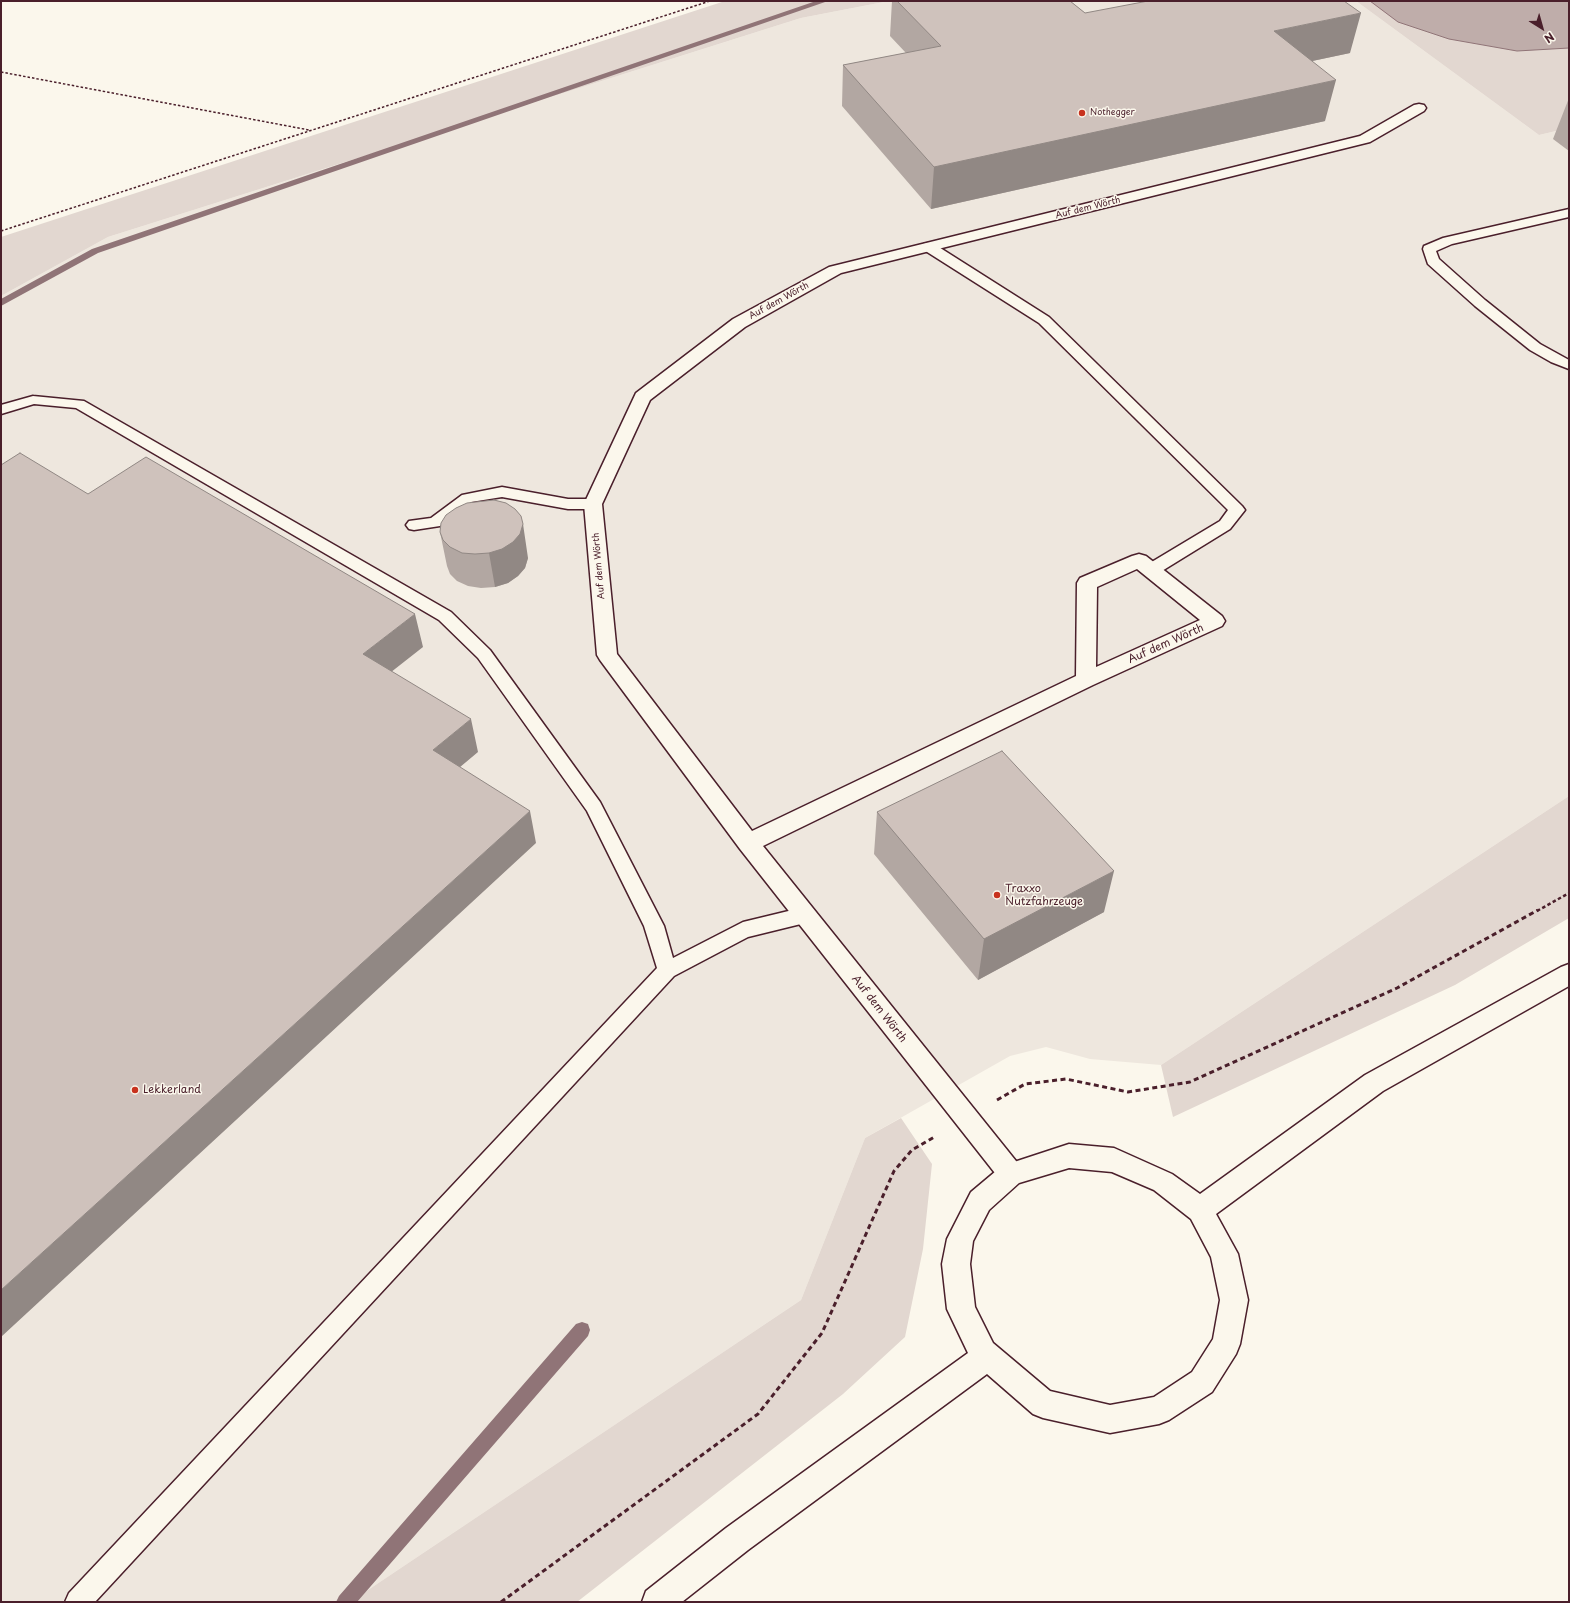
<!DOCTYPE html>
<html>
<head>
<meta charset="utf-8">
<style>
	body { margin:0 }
	#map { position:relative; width:1570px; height:1603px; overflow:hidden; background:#fbf7ec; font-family:"Playpen Sans",sans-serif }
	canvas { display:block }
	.frame { position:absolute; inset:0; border:2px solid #4a1f2b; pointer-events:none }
	.north { position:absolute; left:1522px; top:8px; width:40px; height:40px; -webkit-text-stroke:3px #fbf7ec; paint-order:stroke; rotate:143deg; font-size:11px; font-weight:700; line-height:16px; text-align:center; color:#4a1f2b }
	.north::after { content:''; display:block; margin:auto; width:14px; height:18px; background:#4a1f2b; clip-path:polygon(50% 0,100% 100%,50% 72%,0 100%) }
</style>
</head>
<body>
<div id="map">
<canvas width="1570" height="1603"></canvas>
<div class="frame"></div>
<div class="north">N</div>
</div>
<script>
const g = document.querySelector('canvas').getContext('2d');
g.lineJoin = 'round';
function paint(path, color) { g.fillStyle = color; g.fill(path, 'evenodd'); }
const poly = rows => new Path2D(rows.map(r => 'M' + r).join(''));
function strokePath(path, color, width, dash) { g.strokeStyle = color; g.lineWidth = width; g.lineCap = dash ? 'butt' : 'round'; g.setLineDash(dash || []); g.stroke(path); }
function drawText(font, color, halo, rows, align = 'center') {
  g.font = font + ' "Playpen Sans",sans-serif'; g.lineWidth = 3; g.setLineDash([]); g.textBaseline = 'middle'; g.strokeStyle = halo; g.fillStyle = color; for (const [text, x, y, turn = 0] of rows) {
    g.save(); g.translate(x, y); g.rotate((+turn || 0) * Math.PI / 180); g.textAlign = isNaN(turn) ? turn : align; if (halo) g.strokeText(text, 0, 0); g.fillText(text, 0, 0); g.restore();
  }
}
paint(poly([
	[889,1,1356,1,1539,135,1569,128,1569,796,1161,1065,1090,1059,1046,1047,1010,1056,865,1138,801,1300,350,1602,1,1602,1,296,108,237,801,18]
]), '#eee7de');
paint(poly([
	[725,1,889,1,801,18,108,237,1,296,1,237],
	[1356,1,1569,1,1569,128,1539,135],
	[1569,796,1569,918,1455,985,1173,1117,1161,1065],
	[901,1118,932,1164,923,1249,905,1337,843,1394,577,1602,350,1602,801,1300,865,1138]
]), '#e2d7d0');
const water = poly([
	[1370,1,1569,1,1569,48,1517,51,1449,39,1398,22,1370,1]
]);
paint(water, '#bfadaa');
strokePath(water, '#907477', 1);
paint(poly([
	[816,1,828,1,98,253,1,306,1,299,92,249,816,1],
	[582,1322,588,1324,590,1330,588,1336,357,1602,336,1602,339,1596,576,1324,582,1322]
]), '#907477');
const lane = poly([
	[1569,209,1569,217,1452,244,1436,251,1439,259,1485,300,1540,344,1569,360,1569,369,1551,362,1530,350,1475,306,1428,264,1423,249,1424,246,1443,238,1569,209],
	[929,243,934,244,1049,317,1242,506,1245,510,1230,529,1157,574,1151,575,1145,574,1143,570,1145,566,1220,521,1228,510,1039,323,924,250,923,247,924,244,929,243],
	[33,396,84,401,451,612,490,650,600,802,664,926,673,958,743,922,805,907,812,910,815,915,812,920,805,923,748,937,674,976,95,1602,65,1602,69,1593,657,968,644,926,587,811,478,658,439,620,76,408,34,404,1,414,1,405,33,396],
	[502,487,568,499,593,499,598,500,601,504,598,508,593,509,568,509,502,497,471,502,440,526,414,530,409,529,406,525,409,521,431,518,462,495,502,487]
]);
const street = poly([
	[1419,104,1424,105,1426,108,1424,111,1370,142,841,273,745,327,650,400,602,504,617,654,752,831,1076,676,1077,583,1080,578,1132,556,1139,554,1146,556,1222,616,1225,621,1222,626,1093,685,763,846,1020,1166,1024,1174,1020,1182,1011,1186,1002,1182,740,849,600,660,597,655,584,504,636,393,733,319,829,267,1360,136,1414,105,1419,104],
	[1137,569,1200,620,1096,667,1097,587,1137,569]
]);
const secondary = poly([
	[1569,964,1569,986,1383,1091,1216,1214,1238,1254,1248,1300,1240,1344,1236,1354,1212,1392,1169,1420,1159,1424,1110,1433,1043,1418,1033,1414,987,1374,748,1550,682,1602,642,1602,646,1591,726,1528,968,1353,947,1309,942,1264,947,1239,971,1192,1002,1166,1069,1144,1114,1148,1172,1174,1200,1194,1365,1075,1561,967,1569,964],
	[1069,1168,1112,1172,1154,1190,1191,1219,1211,1257,1220,1300,1213,1339,1192,1372,1154,1397,1110,1405,1050,1391,993,1343,975,1307,970,1264,973,1241,989,1210,1019,1183,1069,1168]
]);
strokePath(lane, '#4a1f2b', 3);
strokePath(street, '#4a1f2b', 3);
strokePath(secondary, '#4a1f2b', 3);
strokePath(poly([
	[1,72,309,130],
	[1,231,710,1]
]), '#4a1f2b', 1.5, [2.5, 2]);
strokePath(poly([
	[1537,911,1569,893]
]), '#4a1f2b', 2.5, [3.5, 2.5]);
strokePath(poly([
	[997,1100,1025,1084,1066,1079,1128,1092,1190,1082,1397,988,1538,910],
	[501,1602,758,1414,822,1333,894,1171,912,1150,936,1136]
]), '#4a1f2b', 3, [5, 3.5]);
paint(lane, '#fbf7ec');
paint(street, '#fbf7ec');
paint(secondary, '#fbf7ec');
paint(poly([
	[892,1,1070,1,1085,13,1350,53,1312,61,1325,121,931,209,842,106,843,65,906,53,890,36],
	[1569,98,1569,151,1553,139],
	[440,532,528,558,525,568,518,576,508,583,495,587,481,588,468,586,457,581,450,574,447,566],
	[877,812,1104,912,978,980,874,854]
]), '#b2a7a2');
paint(poly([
	[1361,13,1350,53,1265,71,1274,31],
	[1336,80,1325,121,931,209,934,167],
	[523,524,528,558,525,568,518,576,508,583,495,587,489,553],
	[415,614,423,647,372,687,363,654],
	[471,719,478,752,441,783,433,750],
	[530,811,536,843,1,1337,1,1290],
	[1114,871,1104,912,978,980,984,939]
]), '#918884');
const building = poly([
	[897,1,1070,1,1085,13,1148,1,1344,1,1361,13,1274,31,1336,80,934,167,843,65,941,46,897,1],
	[20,453,88,494,146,457,415,614,363,654,471,719,433,750,530,811,1,1290,1,465,20,453],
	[494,500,506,503,515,509,521,516,523,524,520,534,513,542,502,549,489,553,475,554,462,553,450,547,443,540,440,532,441,523,446,515,456,508,467,503,494,500],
	[1002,751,1114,871,984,939,877,812,1002,751]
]);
paint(building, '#cfc2bc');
strokePath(building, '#918884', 1);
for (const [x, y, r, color] of [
	[1082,113,4,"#c8321e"],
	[997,895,4,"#c8321e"],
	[135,1090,4,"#c8321e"]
]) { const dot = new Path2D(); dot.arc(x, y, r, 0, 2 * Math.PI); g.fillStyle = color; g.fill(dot); strokePath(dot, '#fbf7ec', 1.5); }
drawText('9px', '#4a1f2b', '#fbf7ec', [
	["Nothegger",1090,113]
], 'left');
drawText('9px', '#4a1f2b', '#fbf7ec', [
	["Auf dem Wörth",1088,208,-14],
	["Auf dem Wörth",779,301,-29],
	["Auf dem Wörth",599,566,-95]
]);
drawText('11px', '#4a1f2b', '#fbf7ec', [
	["Auf dem Wörth",1166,644,-24],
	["Auf dem Wörth",879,1009,52]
]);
drawText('11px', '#4a1f2b', '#fbf7ec', [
	["Traxxo",1005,889],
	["Nutzfahrzeuge",1005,902],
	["Lekkerland",143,1090]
], 'left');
</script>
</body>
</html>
